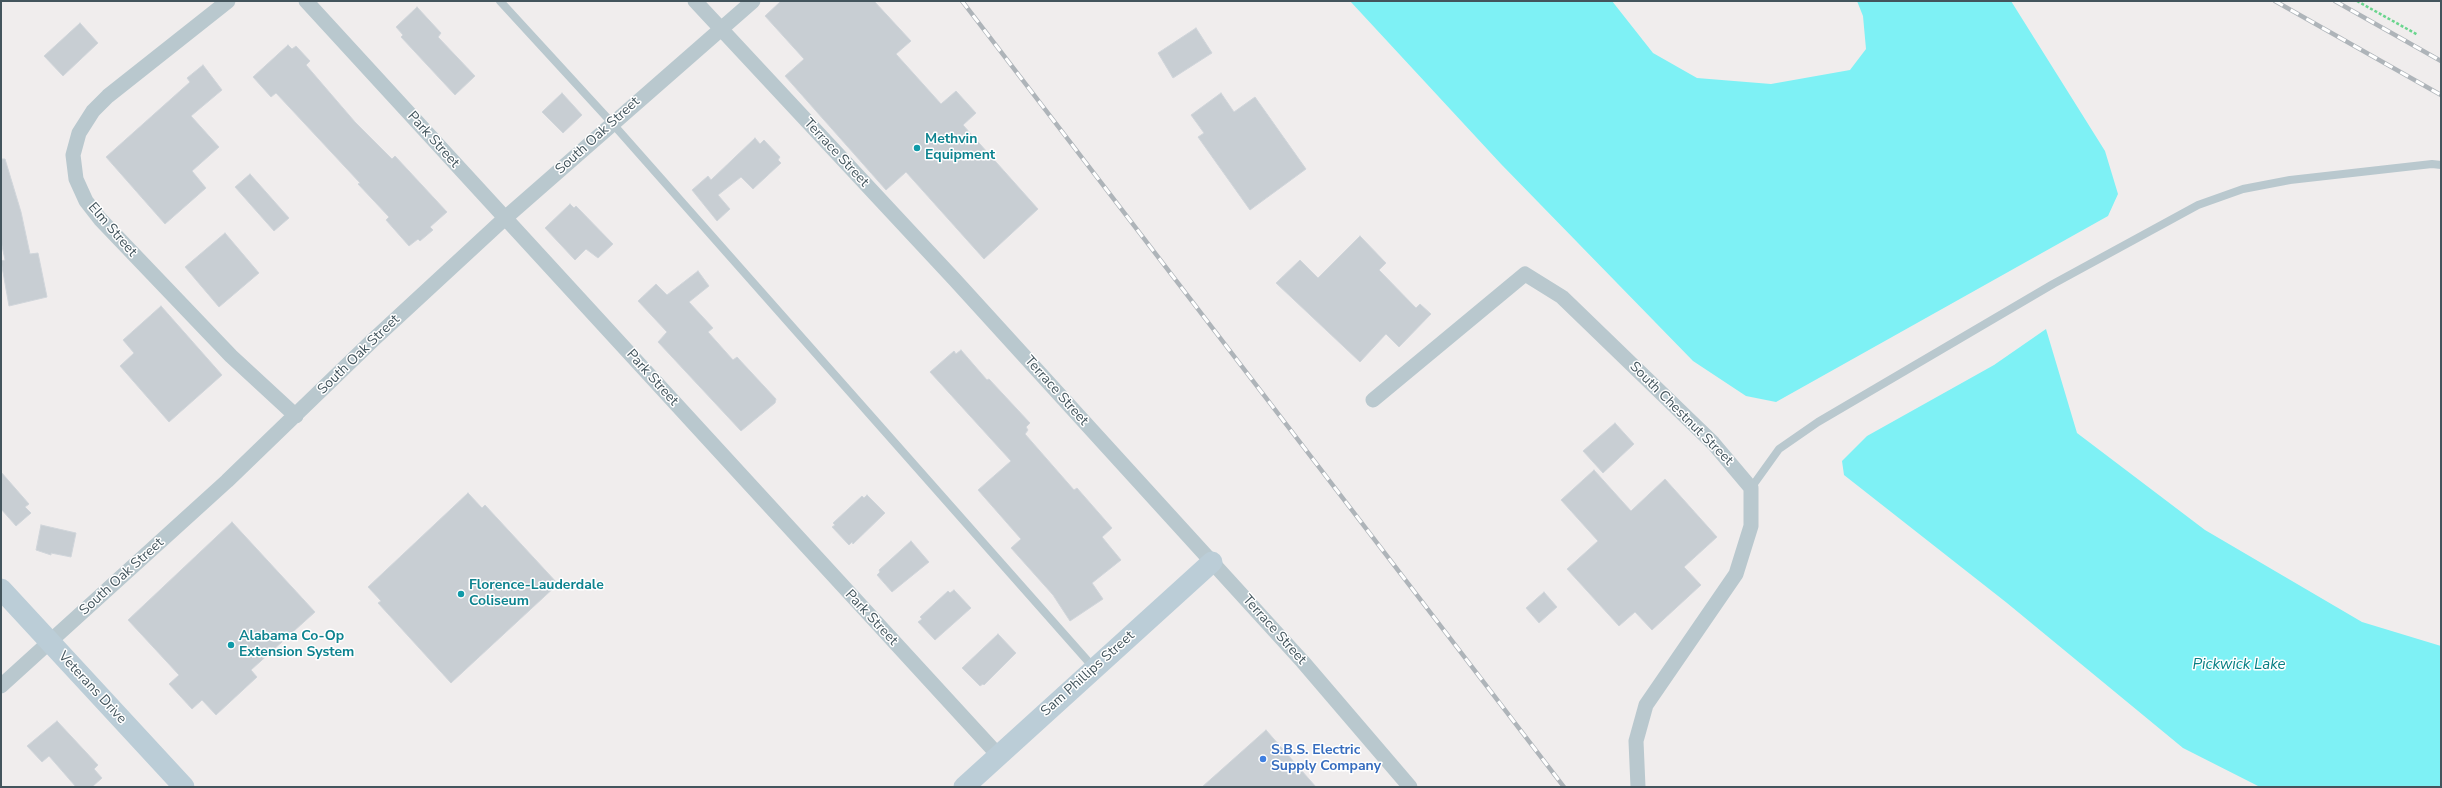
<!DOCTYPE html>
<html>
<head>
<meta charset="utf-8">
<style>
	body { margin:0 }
	#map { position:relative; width:2442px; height:788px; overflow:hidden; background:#f0eded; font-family:"Nunito Sans",sans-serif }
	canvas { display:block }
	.frame { position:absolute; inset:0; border:2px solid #43555d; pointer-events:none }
</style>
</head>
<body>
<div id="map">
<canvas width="2442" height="788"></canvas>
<div class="frame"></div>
</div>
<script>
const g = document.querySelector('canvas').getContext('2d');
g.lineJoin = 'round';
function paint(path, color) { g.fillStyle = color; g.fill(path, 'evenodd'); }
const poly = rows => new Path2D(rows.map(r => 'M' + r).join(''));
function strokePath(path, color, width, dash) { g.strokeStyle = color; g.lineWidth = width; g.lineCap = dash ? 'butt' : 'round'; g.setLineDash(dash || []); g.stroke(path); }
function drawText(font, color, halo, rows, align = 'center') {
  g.font = font + ' "Nunito Sans",sans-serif'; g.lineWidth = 3; g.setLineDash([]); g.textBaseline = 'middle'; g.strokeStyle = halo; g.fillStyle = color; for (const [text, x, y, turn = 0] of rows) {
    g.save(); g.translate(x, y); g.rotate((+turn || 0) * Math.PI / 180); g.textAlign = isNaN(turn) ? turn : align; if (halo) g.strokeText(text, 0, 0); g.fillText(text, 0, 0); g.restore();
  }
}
paint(poly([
	[1350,1,1612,1,1653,53,1697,78,1771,84,1850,70,1866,49,1863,16,1857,1,2011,1,2105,151,2118,194,2108,216,1776,402,1746,396,1693,361,1501,164],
	[2046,329,2077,433,2205,530,2362,622,2441,646,2441,787,2260,787,2183,748,2007,603,1844,475,1842,461,1867,436,1994,365]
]), '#7ef1f5');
const building = poly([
	[781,1,874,1,911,41,896,54,941,104,956,91,976,113,963,125,1038,209,984,259,906,172,886,190,785,76,804,59,765,16,781,1],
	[417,7,441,33,438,37,475,76,455,95,401,37,403,35,396,27,417,7],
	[80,23,98,43,63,76,44,56,80,23],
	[1196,28,1212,53,1173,78,1158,53,1196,28],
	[288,45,292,49,296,46,310,61,306,65,355,122,392,159,395,156,447,212,430,227,433,230,420,241,418,239,409,246,386,220,389,217,358,184,360,183,276,93,271,97,253,77,288,45],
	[203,65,222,90,191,116,219,147,192,171,206,188,165,224,106,157,190,82,187,78,203,65],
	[562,93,582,115,563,133,542,112,562,93],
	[1221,93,1234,112,1255,97,1306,169,1250,210,1198,137,1204,133,1191,115,1221,93],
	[755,138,760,144,764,140,780,157,778,160,781,163,753,189,741,177,718,195,730,209,717,221,692,190,708,176,711,180,755,138],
	[1,159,5,159,21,212,30,254,38,253,47,297,9,306,1,261,5,260,1,241,1,159],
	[250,174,289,218,274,231,235,187,250,174],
	[570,204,574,208,576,206,613,244,598,258,586,249,575,260,545,228,570,204],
	[225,233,259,273,219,307,185,267,225,233],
	[1360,236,1386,263,1379,270,1416,308,1420,304,1431,314,1399,347,1386,334,1360,362,1276,283,1300,260,1318,278,1360,236],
	[698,271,709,286,689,302,713,328,708,332,733,360,737,357,776,399,775,403,741,431,658,342,667,332,638,301,656,284,667,295,698,271],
	[161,306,222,375,169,422,120,366,134,353,123,340,161,306],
	[961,350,987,380,989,379,1030,423,1026,427,1028,430,1025,434,1074,490,1077,488,1112,528,1102,537,1121,560,1092,583,1103,599,1070,621,1053,595,1011,548,1021,539,978,490,1011,461,930,372,954,351,956,354,961,350],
	[1615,423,1634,444,1603,473,1583,451,1615,423],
	[1594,470,1631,511,1665,479,1717,537,1684,567,1701,585,1652,630,1635,612,1619,626,1567,569,1598,541,1561,500,1594,470],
	[1,472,29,504,25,507,31,513,16,526,1,509,1,472],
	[468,493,482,508,485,505,558,584,451,683,378,603,381,601,368,587,468,493],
	[867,495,885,513,853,544,852,542,849,545,832,527,835,525,833,523,862,496,864,498,867,495],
	[232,522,315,612,251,670,257,677,216,715,202,700,192,709,169,684,179,675,128,620,232,522],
	[41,525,76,533,71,557,51,553,51,555,36,550,41,525],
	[911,541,929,562,892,592,877,575,880,572,879,570,911,541],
	[954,590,971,608,935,640,918,622,922,619,920,617,948,591,950,593,954,590],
	[1544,592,1557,607,1539,623,1526,608,1544,592],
	[998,634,1016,653,984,685,983,684,980,686,962,668,998,634],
	[57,721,98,765,94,769,102,778,92,787,76,787,49,756,42,762,27,746,57,721],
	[1266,730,1316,787,1202,787,1266,730]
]);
paint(building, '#c8ced3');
strokePath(building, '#d0d5da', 1);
strokePath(poly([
	[2357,1,2418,35]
]), '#6ad58e', 2.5, [3, 2]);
strokePath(poly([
	[500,1,612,123,1094,668],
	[1751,488,1779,449,1818,422,2053,284,2198,205,2243,189,2290,180,2432,164,2441,165]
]), '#b9c8ce', 8);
strokePath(poly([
	[228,1,108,96,93,111,79,133,73,155,76,179,86,201,100,219,231,356,296,416],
	[306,1,999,756],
	[695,1,955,280,1303,662,1410,787],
	[1373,400,1525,274,1562,297,1713,443,1751,488,1751,526,1736,574,1646,705,1636,741,1638,787],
	[1,686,227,481,373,340,504,219,753,1]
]), '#b9c8ce', 15);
strokePath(poly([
	[1,589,184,787],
	[964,787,1212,562]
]), '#bbcdd7', 21);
const rail = poly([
	[962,1,1564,787],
	[2275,1,2441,95],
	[2335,1,2441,61]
]);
strokePath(rail, '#aeb4b9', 4.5);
strokePath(rail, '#fff', 3, [9]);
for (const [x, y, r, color] of [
	[917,148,4,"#0f9aa8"],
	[461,594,4,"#0f9aa8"],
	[231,645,4,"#0f9aa8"],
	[1263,759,4,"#3f7fe0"]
]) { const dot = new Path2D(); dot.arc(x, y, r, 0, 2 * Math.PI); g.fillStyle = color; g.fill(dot); strokePath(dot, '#fff', 1.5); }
drawText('14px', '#43555d', '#fff', [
	["South Oak Street",598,136,-42],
	["Park Street",433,140,48],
	["Terrace Street",836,153,47],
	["Elm Street",112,230,49],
	["South Oak Street",359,355,-44],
	["Park Street",652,378,48],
	["Terrace Street",1056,391,48],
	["South Chestnut Street",1681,414,45],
	["South Oak Street",122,577,-42],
	["Park Street",871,618,47],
	["Terrace Street",1274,630,48],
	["Sam Phillips Street",1088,674,-42],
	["Veterans Drive",92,688,47]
]);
drawText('bold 14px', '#0d838f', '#fff', [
	["Methvin",925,140],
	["Equipment",925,156],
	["Florence-Lauderdale",469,586],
	["Coliseum",469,602],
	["Alabama Co-Op",239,637],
	["Extension System",239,653]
], 'left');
drawText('bold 14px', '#366cbe', '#fff', [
	["S.B.S. Electric",1271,751],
	["Supply Company",1271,767]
], 'left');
drawText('italic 15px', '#057e82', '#fff', [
	["Pickwick Lake",2239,665]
]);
</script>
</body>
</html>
